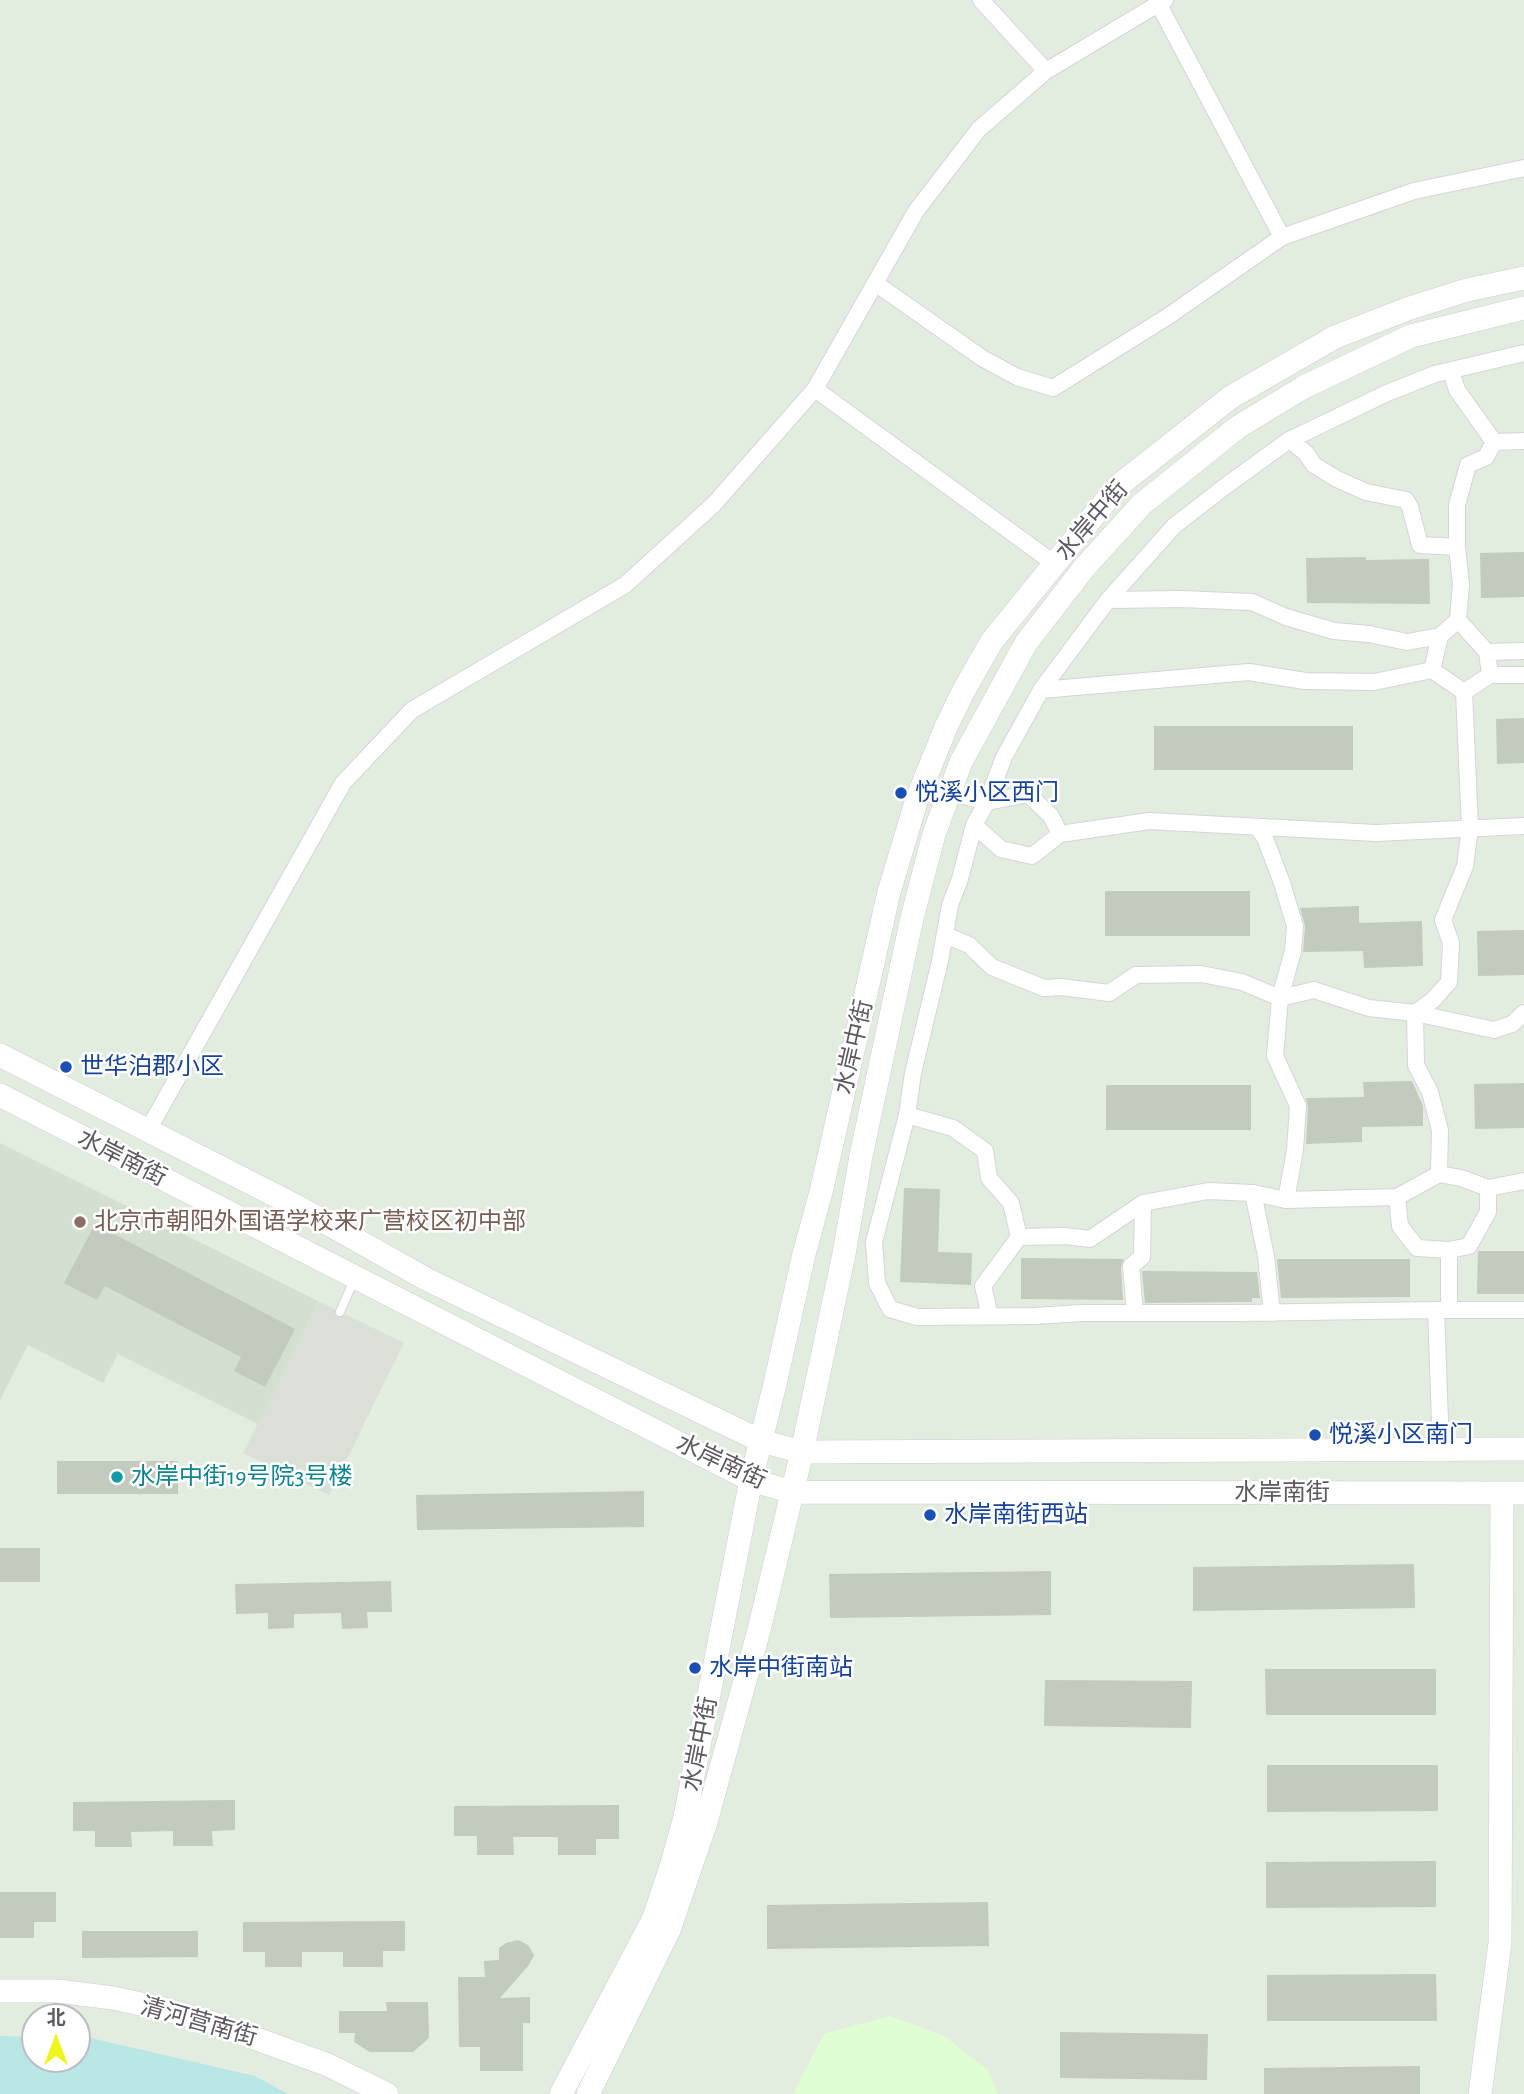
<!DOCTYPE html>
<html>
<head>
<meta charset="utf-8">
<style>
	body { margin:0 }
	#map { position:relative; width:1524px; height:2094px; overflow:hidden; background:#e3eddf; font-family:"Alegreya Sans","Noto Sans SC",sans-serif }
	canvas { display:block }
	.north { position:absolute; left:21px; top:2003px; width:70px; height:70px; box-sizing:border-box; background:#fff; border:2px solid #bebcc0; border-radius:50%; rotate:0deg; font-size:19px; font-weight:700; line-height:28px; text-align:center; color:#5d5862 }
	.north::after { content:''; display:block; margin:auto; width:24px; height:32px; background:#eff61c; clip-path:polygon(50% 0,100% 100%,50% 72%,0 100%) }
</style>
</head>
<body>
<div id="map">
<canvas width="1524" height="2094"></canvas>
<div class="north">北</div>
</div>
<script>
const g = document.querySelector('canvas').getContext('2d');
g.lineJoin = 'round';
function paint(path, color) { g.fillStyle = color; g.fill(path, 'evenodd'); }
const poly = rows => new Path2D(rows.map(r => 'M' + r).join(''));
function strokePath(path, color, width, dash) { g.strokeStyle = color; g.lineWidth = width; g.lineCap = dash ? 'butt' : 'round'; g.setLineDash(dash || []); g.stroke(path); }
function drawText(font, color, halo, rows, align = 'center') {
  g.font = font + ' "Alegreya Sans","Noto Sans SC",sans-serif'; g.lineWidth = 5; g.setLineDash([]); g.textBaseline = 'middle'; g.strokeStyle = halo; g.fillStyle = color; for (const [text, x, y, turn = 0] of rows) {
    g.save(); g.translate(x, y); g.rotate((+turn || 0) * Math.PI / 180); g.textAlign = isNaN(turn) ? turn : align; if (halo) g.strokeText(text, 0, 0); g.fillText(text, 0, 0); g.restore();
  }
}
paint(poly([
	[890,2016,944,2036,988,2070,998,2094,793,2094,824,2034]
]), '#dfffd2');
paint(poly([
	[318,1301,404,1343,329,1495,243,1453]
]), '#dae0d7');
paint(poly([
	[0,1143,318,1301,258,1424,118,1354,103,1383,28,1345,0,1400]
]), '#d4dfd0');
paint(poly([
	[0,2036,35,2037,35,2059,77,2059,77,2038,91,2038,255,2076,288,2094,0,2094]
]), '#b9e7e5');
paint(poly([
	[1524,552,1524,597,1481,598,1480,553],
	[1366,557,1366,560,1429,559,1430,604,1307,603,1306,558],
	[1524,718,1524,763,1497,764,1496,719],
	[1154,726,1353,726,1353,770,1154,770],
	[1105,891,1250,891,1250,936,1105,936],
	[1359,906,1359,923,1422,921,1423,966,1364,968,1363,951,1303,952,1305,926,1300,908],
	[1524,930,1524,975,1478,976,1477,931],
	[1412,1081,1423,1106,1423,1126,1362,1127,1362,1142,1306,1144,1308,1107,1306,1098,1364,1097,1363,1082],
	[1524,1083,1524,1128,1475,1129,1474,1084],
	[1106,1085,1251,1085,1251,1130,1106,1130],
	[904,1188,940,1189,938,1252,972,1253,971,1285,900,1282],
	[95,1224,295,1329,265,1387,234,1371,241,1357,105,1286,97,1300,64,1283],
	[1478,1251,1524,1251,1524,1294,1477,1294],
	[1021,1258,1124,1259,1121,1267,1123,1300,1021,1299],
	[1277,1259,1410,1259,1410,1297,1281,1298],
	[1142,1271,1257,1272,1260,1298,1252,1298,1252,1302,1145,1303],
	[57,1461,178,1461,178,1494,57,1494],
	[644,1491,644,1527,417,1530,416,1495],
	[0,1548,40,1548,40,1582,0,1582],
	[1414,1564,1415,1608,1193,1611,1193,1567],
	[1051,1571,1051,1615,830,1618,829,1574],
	[391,1581,392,1612,367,1612,368,1628,342,1629,341,1613,294,1614,294,1628,268,1629,268,1613,236,1614,235,1584],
	[1265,1669,1436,1669,1436,1715,1266,1715],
	[1045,1680,1192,1681,1191,1728,1044,1726],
	[1267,1765,1438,1765,1438,1811,1267,1812],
	[235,1800,235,1830,212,1831,213,1846,173,1846,173,1831,131,1832,132,1847,95,1847,95,1831,73,1831,73,1802],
	[619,1805,619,1839,596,1839,596,1855,558,1855,558,1837,513,1837,514,1855,477,1855,477,1836,454,1836,454,1806],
	[1436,1861,1436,1907,1266,1908,1266,1862],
	[0,1892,56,1892,56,1922,34,1922,34,1938,0,1938],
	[988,1902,989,1946,767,1949,767,1905],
	[405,1921,405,1951,383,1951,383,1967,343,1967,343,1952,302,1952,302,1967,265,1967,265,1952,243,1952,243,1922],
	[82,1931,198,1931,198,1957,82,1958],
	[518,1940,528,1945,534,1955,529,1965,500,1998,530,1997,530,2023,523,2023,523,2071,480,2071,480,2047,459,2047,458,1977,485,1977,484,1961,499,1960,499,1948,506,1943],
	[1436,1974,1437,2021,1267,2021,1267,1975],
	[386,2002,428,2002,429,2038,413,2052,370,2052,354,2042,355,2033,339,2033,339,2011,387,2011],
	[1060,2032,1208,2034,1207,2080,1060,2078],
	[1420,2066,1420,2094,1264,2094,1264,2068]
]), '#c3cabe');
const lane = poly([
	[340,1312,354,1280]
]);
const street = poly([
	[981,0,1046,71],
	[1158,3,1282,237],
	[875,283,982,358,1017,377,1053,388,1167,317,1282,237,1414,191,1524,168],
	[1524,353,1435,374,1387,393,1302,434,1289,440,1223,488,1174,526,1108,600,1041,690,1004,757,987,802,1028,794,1051,816,1060,834,1149,821,1376,833,1524,826],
	[1451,371,1457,390,1494,442],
	[815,389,1055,564],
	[1457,547,1457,505,1468,465,1486,457,1494,442,1524,441],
	[1108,600,1182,599,1252,602,1286,617,1334,631,1369,634,1407,642,1440,636,1458,620,1461,584,1457,547,1420,545,1410,507,1406,500,1366,492,1337,479,1314,465,1306,453,1289,440],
	[1440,636,1432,670,1464,692],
	[1487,652,1524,651],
	[1490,675,1524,675],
	[1041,690,1249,672,1305,681,1374,682,1432,670],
	[950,792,987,802,974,825,960,879,950,905,940,961,913,1073,907,1115,874,1242,877,1283,890,1309,917,1317,1034,1316,1082,1313,1236,1313,1436,1310],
	[974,825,1001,849,1032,856,1060,834],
	[1257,827,1265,838,1282,883,1295,926,1293,951,1280,998,1275,1056,1298,1106,1295,1150,1286,1200],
	[945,935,969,945,992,967,1044,988,1061,987,1109,993,1136,975,1201,974,1242,982,1280,998,1314,990,1369,1008,1415,1013,1494,1030,1512,1024,1524,1013],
	[907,1115,953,1128,985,1151,989,1178,1011,1203,1019,1237,983,1286,990,1316],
	[148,1130,343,783,412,710,625,585,714,504,815,389,916,211,979,129,1046,71,1165,0],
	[1439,1174,1397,1197,1400,1226,1417,1248,1449,1250],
	[1488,1188,1524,1181],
	[1253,1193,1266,1256,1272,1313],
	[1019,1237,1065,1236,1090,1239,1143,1203,1208,1191,1253,1193,1286,1200,1397,1197],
	[1449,1310,1449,1250,1469,1246,1488,1212,1488,1188,1461,1178,1439,1174,1440,1130,1430,1092,1416,1065,1415,1013,1433,1000,1449,982,1451,943,1443,920,1465,866,1470,828,1464,692,1490,675,1487,652,1458,620],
	[1135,1313,1131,1266,1142,1257,1143,1203],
	[1441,1449,1436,1310,1524,1310]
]);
const secondary = poly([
	[0,1055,298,1207,426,1279,761,1441,802,1452,1524,1449],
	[0,1095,751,1480,792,1492,1524,1493],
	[0,1991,58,1991,113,1998,164,2009,216,2024,328,2065,387,2094],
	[561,2094,654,1918,671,1867,685,1817,751,1480,775,1384,804,1254,821,1192,889,892,917,799,946,727,964,690,992,641,1118,486,1231,397,1335,337,1410,308,1467,290,1524,278],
	[588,2094,669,1930,706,1822,759,1630,802,1452,844,1254,861,1156,912,918,934,834,961,762,1026,643,1084,568,1142,504,1238,427,1304,387,1411,336,1524,308],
	[1480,2094,1500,1943,1502,1493]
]);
strokePath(lane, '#d8d3db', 10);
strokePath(street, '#d8d3db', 18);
strokePath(secondary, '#d0cad5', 24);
strokePath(lane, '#fff', 8);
strokePath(street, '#fff', 16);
strokePath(secondary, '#fff', 23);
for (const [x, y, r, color] of [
	[901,793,7,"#1a4fb4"],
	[66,1067,7,"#1a4fb4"],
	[80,1222,7,"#8d6e63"],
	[1315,1435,7,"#1a4fb4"],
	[117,1477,7,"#0f9aa8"],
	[930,1515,7,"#1a4fb4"],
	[695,1668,7,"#1a4fb4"]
]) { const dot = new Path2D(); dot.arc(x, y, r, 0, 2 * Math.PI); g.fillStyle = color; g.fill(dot); strokePath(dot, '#fff', 2.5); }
drawText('24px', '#5d5862', '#fff', [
	["水岸中街",1092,521,-49],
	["水岸中街",854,1047,-77],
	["水岸南街",122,1158,27],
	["水岸南街",721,1462,25],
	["水岸南街",1282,1493],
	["水岸中街",700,1744,-79],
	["清河营南街",199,2022,16]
]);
drawText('24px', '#164399', '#fff', [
	["悦溪小区西门",915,793],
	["世华泊郡小区",80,1067],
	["悦溪小区南门",1329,1435],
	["水岸南街西站",944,1515],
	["水岸中街南站",709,1668]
], 'left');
drawText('24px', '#785e54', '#fff', [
	["北京市朝阳外国语学校来广营校区初中部",94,1222]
], 'left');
drawText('24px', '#0d838f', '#fff', [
	["水岸中街19号院3号楼",131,1477]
], 'left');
</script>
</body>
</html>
